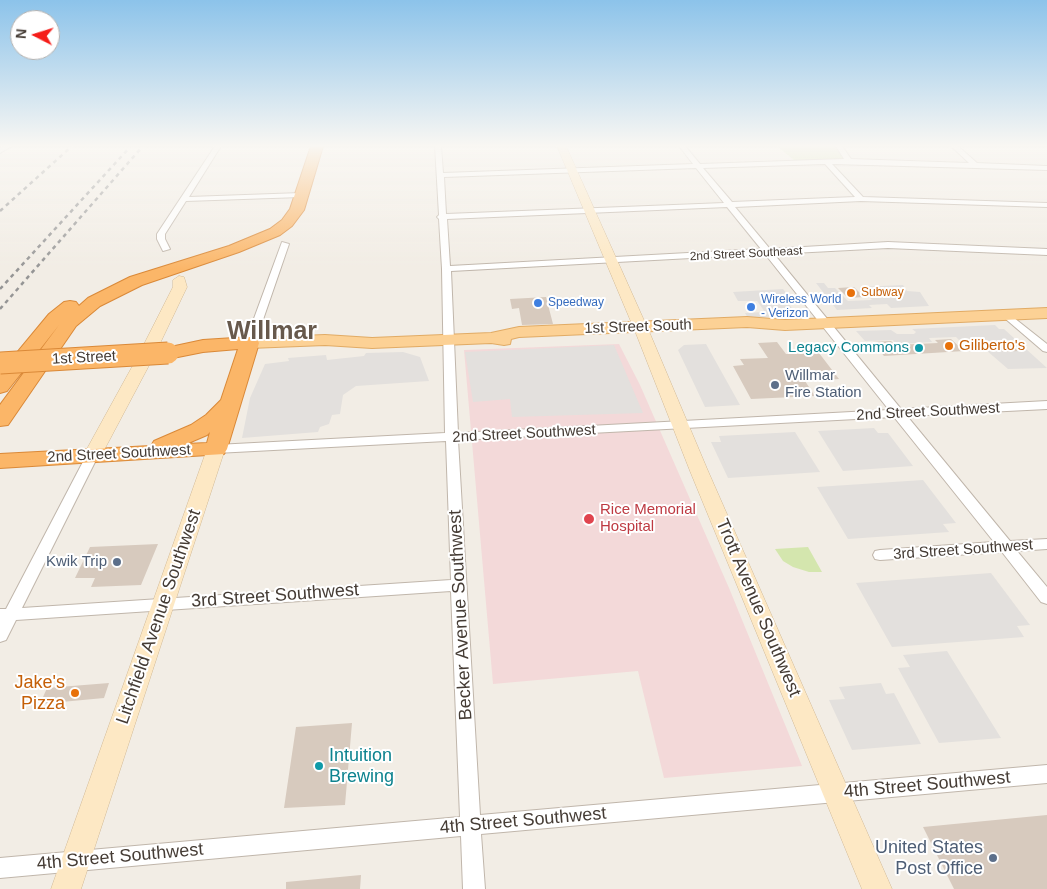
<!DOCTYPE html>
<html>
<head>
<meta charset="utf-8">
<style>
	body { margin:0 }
	#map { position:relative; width:1047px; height:889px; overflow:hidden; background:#f2ede5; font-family:Arial,sans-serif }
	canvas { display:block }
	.north { position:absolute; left:10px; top:10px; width:50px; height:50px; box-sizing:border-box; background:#fff; border:1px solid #b5b1ae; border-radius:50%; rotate:275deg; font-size:14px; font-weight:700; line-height:20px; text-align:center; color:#453c35 }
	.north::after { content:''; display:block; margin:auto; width:18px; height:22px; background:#f51d19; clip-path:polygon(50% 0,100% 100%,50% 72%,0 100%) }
</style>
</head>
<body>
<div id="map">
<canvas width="1047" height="889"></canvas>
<div class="north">N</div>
</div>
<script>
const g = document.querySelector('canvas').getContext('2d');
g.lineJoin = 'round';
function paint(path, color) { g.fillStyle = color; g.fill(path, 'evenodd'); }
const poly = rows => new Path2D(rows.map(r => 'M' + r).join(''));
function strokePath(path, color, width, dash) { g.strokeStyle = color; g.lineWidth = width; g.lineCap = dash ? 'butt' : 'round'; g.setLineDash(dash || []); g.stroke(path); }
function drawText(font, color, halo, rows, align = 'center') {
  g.font = font + ' Arial,sans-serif'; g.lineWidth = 4; g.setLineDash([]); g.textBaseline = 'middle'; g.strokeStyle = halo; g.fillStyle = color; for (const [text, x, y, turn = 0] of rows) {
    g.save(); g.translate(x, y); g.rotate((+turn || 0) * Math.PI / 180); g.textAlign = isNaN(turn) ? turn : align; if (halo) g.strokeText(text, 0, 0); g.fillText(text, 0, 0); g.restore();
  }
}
paint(poly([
	[619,344,640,385,729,588,802,766,664,778,638,671,493,684,464,350]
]), '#f3d9d9');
paint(poly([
	[777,146,835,146,844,160,795,161],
	[808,547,822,572,809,572,793,567,783,561,775,549]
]), '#d4e6ae');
paint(poly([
	[816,283,824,283,828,288,835,288,848,301,872,300,860,287,903,285,907,291,920,292,929,306,891,308,887,304,869,305,872,308,837,310],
	[783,289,792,300,787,302,795,312,788,316,748,318,745,313,765,312,757,301,738,301,733,292],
	[995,325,999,329,1004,329,1047,368,1008,369,986,350,970,351,956,337,929,338,932,342,896,344,893,340,865,341,856,331,891,330,897,334,914,334,916,332,912,329],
	[706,344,740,405,705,407,678,350,684,345],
	[614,345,643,413,512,417,510,399,473,402,465,352],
	[403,352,420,357,429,381,356,386,343,395,340,414,332,415,329,424,320,427,318,432,242,438,250,398,265,364,289,361,288,358,326,355,327,360,364,356,366,353],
	[874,428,878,433,888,433,913,466,843,471,818,431],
	[795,432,820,472,728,478,711,442,721,442,719,436],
	[923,480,956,523,943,524,949,532,848,539,817,487],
	[991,573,1030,625,1017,626,1024,637,892,647,856,583],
	[947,651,1001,738,939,743,898,668,910,667,903,655],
	[881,683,886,694,894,693,921,744,852,750,829,700,845,699,839,687]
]), '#e3e0dd');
paint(poly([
	[854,287,864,297,848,298,838,288],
	[546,297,553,324,522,325,519,308,512,309,510,299],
	[951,339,964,351,884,356,872,342,891,341,895,345,938,343,935,340],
	[1007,341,1018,351,1003,352,992,342],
	[777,342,786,354,819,353,839,379,805,381,815,396,751,399,733,366,744,365,740,359,768,358,758,343],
	[158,544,141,585,91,587,95,578,75,578,90,547],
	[109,683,104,698,40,704,47,688],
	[352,723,345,805,284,808,296,727],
	[1047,815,1047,889,954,889,923,827],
	[361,875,360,889,286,889,286,882]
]), '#d7cabe');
const street = poly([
	[5,146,12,146,0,153,0,148,5,146],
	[215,146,221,146,189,197,301,193,305,195,301,197,186,201,165,234,165,239,170,249,163,251,157,239,157,234,215,146],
	[435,146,441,146,443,173,693,164,679,146,685,146,700,164,844,159,836,146,842,146,851,159,969,163,951,146,958,146,977,163,1047,166,1047,170,832,164,863,197,1047,203,1047,207,861,201,735,207,770,249,888,242,1047,249,1047,255,888,248,774,254,901,409,1047,401,1047,409,907,416,1010,541,1047,539,1047,549,1017,551,1047,587,1047,604,1041,602,1002,552,880,560,875,559,873,555,875,551,880,550,994,542,894,417,458,440,480,815,1047,765,1047,783,481,834,485,889,463,889,461,836,0,878,0,858,460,817,451,591,16,620,6,640,0,642,0,609,6,609,86,456,92,452,98,456,22,608,451,580,446,441,216,453,210,449,216,445,445,433,442,269,439,219,437,217,439,215,435,146],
	[825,164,855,197,732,202,703,168,825,164],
	[696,168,724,203,446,214,444,177,696,168],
	[727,207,761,249,450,266,447,219,727,207],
	[765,254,889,410,458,433,451,271,765,254],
	[282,242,289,244,255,343,250,346,246,345,245,343,282,242],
	[1004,310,1047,344,1047,352,1043,351,1001,315,1001,311,1004,310]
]);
const secondary = poly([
	[557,146,566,146,651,336,708,471,892,889,862,889,690,471,637,336,557,146],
	[179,276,184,277,187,287,154,356,101,456,98,460,92,461,86,460,83,456,138,356,173,287,173,280,179,276],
	[216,444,222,445,225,449,81,889,51,889,207,449,210,445,216,444]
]);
const primary = poly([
	[1047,308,1047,318,785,330,747,327,519,337,511,339,510,344,504,345,491,343,372,348,325,345,250,348,244,347,242,343,244,339,250,338,325,335,372,338,491,333,519,327,747,317,785,320,1047,308]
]);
const highway = poly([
	[311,146,323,146,304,210,292,226,280,235,239,252,142,285,100,306,76,326,8,425,0,426,0,405,59,325,7,391,0,393,0,373,49,314,64,302,70,301,76,302,79,306,88,298,130,277,229,246,270,229,282,220,290,209,311,146],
	[250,337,257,339,259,343,227,449,224,454,0,468,0,454,151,446,154,441,191,425,206,415,221,400,238,349,203,352,168,359,161,357,158,353,161,349,203,340,250,337],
	[210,432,207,443,186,444,207,435,210,432]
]);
strokePath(street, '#c0b6ab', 2);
strokePath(secondary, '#d2ba96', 1);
strokePath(primary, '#e1ab65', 2);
strokePath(highway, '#da8938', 2);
paint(street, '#fff');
paint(secondary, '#fde8c4');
paint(primary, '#fcd195');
paint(highway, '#fbb668');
strokePath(poly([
	[0,211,72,146],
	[0,289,131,146],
	[0,309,143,146]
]), '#959595', 2.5, [4, 4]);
const highwayBridge = poly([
	[0,363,168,353]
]);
strokePath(highwayBridge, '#da8938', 23, []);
strokePath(highwayBridge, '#fbb668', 21);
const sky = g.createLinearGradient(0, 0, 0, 270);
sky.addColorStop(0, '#8cc3ea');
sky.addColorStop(0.54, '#f9f7f3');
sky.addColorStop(1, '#f9f7f300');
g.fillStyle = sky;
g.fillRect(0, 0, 1047, 270);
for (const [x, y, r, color] of [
	[851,293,5,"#e8710a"],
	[538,303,5,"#3f7fe0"],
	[751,307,5,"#3f7fe0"],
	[949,346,5,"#e8710a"],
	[919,348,5,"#0f9aa8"],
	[775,385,5,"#5c6f8a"],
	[589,519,6,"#e0444e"],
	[117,562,5,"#5c6f8a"],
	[75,693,5,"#e8710a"],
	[319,766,5,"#0f9aa8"],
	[993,858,5,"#5c6f8a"]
]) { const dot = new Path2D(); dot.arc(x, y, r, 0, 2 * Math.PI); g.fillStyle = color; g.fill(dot); strokePath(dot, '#fff', 2); }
drawText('12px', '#453c35', '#fff', [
	["2nd Street Southeast",746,254,-3]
]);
drawText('12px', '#c56008', '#fff', [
	["Subway",861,293]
], 'left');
drawText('12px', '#366cbe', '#fff', [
	["Wireless World",761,300],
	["- Verizon",761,314],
	["Speedway",548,303]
], 'left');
drawText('15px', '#453c35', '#fff', [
	["1st Street South",638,327,-2],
	["1st Street",84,358,-3],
	["2nd Street Southwest",928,412,-3],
	["2nd Street Southwest",524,434,-3],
	["2nd Street Southwest",119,454,-3],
	["3rd Street Southwest",963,550,-4]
]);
drawText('15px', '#c56008', '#fff', [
	["Giliberto's",959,346]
], 'left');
drawText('15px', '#0d838f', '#fff', [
	["Legacy Commons",909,348]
], 'right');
drawText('15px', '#4e5e75', '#fff', [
	["Willmar",785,376],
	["Fire Station",785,393],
	["Kwik Trip",107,562,"right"]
], 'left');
drawText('15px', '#be3a42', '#fff', [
	["Rice Memorial",600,510],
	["Hospital",600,527]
], 'left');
drawText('18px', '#453c35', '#fff', [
	["3rd Street Southwest",275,596,-4],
	["Trott Avenue Southwest",758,608,67],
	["Becker Avenue Southwest",461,615,-93],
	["Litchfield Avenue Southwest",159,617,-71],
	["4th Street Southwest",927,785,-5],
	["4th Street Southwest",523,821,-5],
	["4th Street Southwest",120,857,-5]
]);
drawText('18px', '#c56008', '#fff', [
	["Jake's",65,683],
	["Pizza",65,704]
], 'right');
drawText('18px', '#0d838f', '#fff', [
	["Intuition",329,756],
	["Brewing",329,777]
], 'left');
drawText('18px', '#4e5e75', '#fff', [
	["United States",983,848],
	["Post Office",983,869]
], 'right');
drawText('bold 25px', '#67594c', '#fff', [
	["Willmar",272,332]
]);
</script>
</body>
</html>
